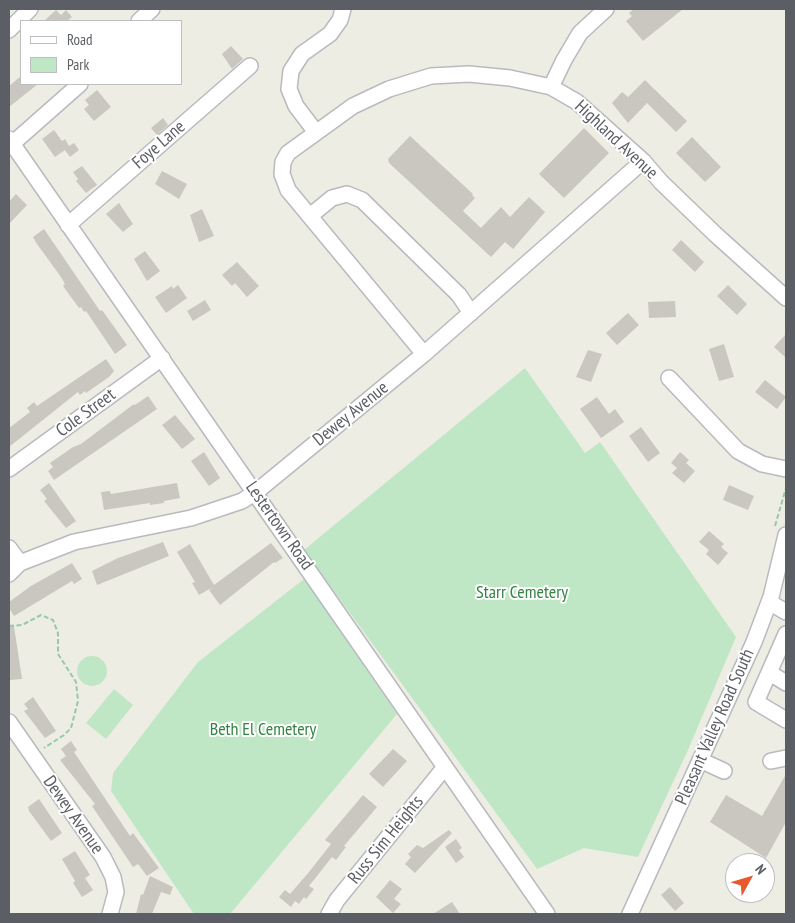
<!DOCTYPE html>
<html>
<head>
<meta charset="utf-8">
<style>
	body { margin:0 }
	#map { position:relative; width:795px; height:923px; overflow:hidden; background:#eeede3; font-family:"PT Sans Narrow",sans-serif }
	canvas { display:block }
	.frame { position:absolute; inset:0; border:10px solid #5b5e64; pointer-events:none }
	.legend { position:absolute; left:20px; top:20px; width:162px; height:65px; box-sizing:border-box; background:#fff; border:1px solid #bdbfc1; margin:0; padding:6px 9px; list-style:none; font-size:15px; color:#5b5e64 }
	.legend li { display:flex; align-items:center; gap:10px; height:25px }
	.legend b { width:25px; border:1px solid #bdbfc1 }
	.north { position:absolute; left:725px; top:853px; width:50px; height:50px; box-sizing:border-box; background:#fff; border:1px solid #bdbfc1; border-radius:50%; rotate:51deg; font-size:14px; font-weight:700; line-height:20px; text-align:center; color:#5b5e64 }
	.north::after { content:''; display:block; margin:auto; width:18px; height:22px; background:#ea582c; clip-path:polygon(50% 0,100% 100%,50% 72%,0 100%) }
</style>
</head>
<body>
<div id="map">
<canvas width="795" height="923"></canvas>
<div class="frame"></div>
<ul class="legend">
<li><b style="height:6px;background:#fff"></b>Road</li>
<li><b style="height:14px;background:#bfe6c5"></b>Park</li>
</ul>
<div class="north">N</div>
</div>
<script>
const g = document.querySelector('canvas').getContext('2d');
g.lineJoin = 'round';
function paint(path, color) { g.fillStyle = color; g.fill(path, 'evenodd'); }
const poly = rows => new Path2D(rows.map(r => 'M' + r).join(''));
function strokePath(path, color, width, dash) { g.strokeStyle = color; g.lineWidth = width; g.lineCap = dash ? 'butt' : 'round'; g.setLineDash(dash || []); g.stroke(path); }
function drawText(font, color, halo, rows, align = 'center') {
  g.font = font + ' "PT Sans Narrow",sans-serif'; g.lineWidth = 4; g.setLineDash([]); g.textBaseline = 'middle'; g.strokeStyle = halo; g.fillStyle = color; for (const [text, x, y, turn = 0] of rows) {
    g.save(); g.translate(x, y); g.rotate((+turn || 0) * Math.PI / 180); g.textAlign = isNaN(turn) ? turn : align; if (halo) g.strokeText(text, 0, 0); g.fillText(text, 0, 0); g.restore();
  }
}
paint(poly([
	[525,368,585,453,600,442,736,637,688,750,638,857,584,848,537,869,304,550],
	[304,579,397,714,230,914,194,914,111,791,113,773,198,662],
	'77 671a15 15 0 1 1 30 0a15 15 0 1 1-30 0Z',
	[114,689,133,705,106,739,86,723]
]), '#bfe6c5');
paint(poly([
	[634,9,683,9,643,41,626,21,632,16,629,13],
	[56,10,61,15,66,10,72,17,67,21,44,21],
	[231,46,243,59,232,69,222,54],
	[21,76,21,84,38,84,9,107,9,86],
	[645,80,687,121,676,132,647,103,628,123,612,103,622,92,628,97],
	[97,90,111,107,94,121,84,109,89,105,85,100],
	[163,118,168,125,157,135,151,128],
	[584,128,609,153,564,198,539,174],
	[54,130,62,141,65,139,69,146,74,143,79,150,70,157,65,150,55,157,42,139],
	[410,136,473,194,472,195,475,198,463,211,481,228,501,207,510,217,529,197,545,212,513,249,505,242,491,257,389,163,388,159],
	[692,137,721,167,705,182,676,153],
	[82,166,97,185,86,193,76,181,78,179,73,172],
	[162,171,187,184,179,199,155,184],
	[16,194,27,205,9,224,9,202],
	[119,203,133,224,123,232,106,214],
	[202,209,214,236,199,242,190,215],
	[44,229,100,311,102,310,127,345,115,354,86,311,84,312,81,307,79,308,63,286,65,284,61,277,37,244,33,237],
	[681,240,704,262,695,272,672,250],
	[145,251,160,271,147,281,134,259],
	[237,262,259,286,247,297,235,283,232,286,222,275],
	[178,285,187,298,166,313,155,297,172,286,173,289],
	[728,285,747,304,737,315,717,296],
	[205,300,211,310,193,321,187,311],
	[675,301,676,317,649,318,648,302],
	[628,313,639,325,617,345,606,333],
	[786,334,786,358,774,347],
	[724,344,734,377,719,381,709,349],
	[588,350,602,354,591,382,576,377],
	[106,359,114,371,109,377,86,393,85,391,80,395,78,392,9,447,9,428,30,412,27,408,34,402,37,406],
	[765,380,786,397,777,409,755,392],
	[148,396,157,409,54,480,48,471,53,467,50,463,73,447,81,444,134,404,135,405],
	[597,397,609,414,615,409,624,422,601,438,580,409],
	[175,415,195,439,182,449,162,425],
	[641,427,660,453,648,462,629,436],
	[204,452,220,478,209,486,191,461],
	[680,452,689,460,686,463,695,471,684,483,672,473,677,468,671,463],
	[49,483,76,521,66,528,44,501,47,499,40,490],
	[177,483,180,498,164,501,164,503,150,505,150,503,104,510,101,492,110,491,111,494],
	[729,485,754,496,748,510,723,500],
	[709,531,724,544,721,547,728,553,718,565,706,554,709,550,699,542],
	[163,542,169,556,97,585,92,571,118,558],
	[271,543,283,558,275,563,274,562,220,605,209,590,213,587,199,595,192,583,195,582,177,552,190,544,214,585],
	[72,563,82,579,74,584,72,581,14,616,9,608,9,602,31,586],
	[9,626,14,626,22,679,10,680],
	[33,697,56,731,45,738,24,711,28,709,24,704],
	[71,741,77,750,74,752,130,836,133,833,159,868,147,876,138,864,133,867,92,806,95,804,60,760,66,756,61,749],
	[393,749,407,761,383,787,369,774],
	[786,774,786,822,766,858,710,822,726,795,762,816],
	[363,795,377,807,344,846,346,847,336,860,332,857,309,886,314,889,306,899,304,897,299,904,295,901,291,907,279,897,285,890,290,894,309,872,331,844,325,840],
	[39,799,62,833,51,841,29,811,28,807],
	[449,830,452,833,415,873,405,864,411,857,408,854,417,845,423,848],
	[456,839,462,848,459,850,464,857,456,863,445,847],
	[75,851,90,875,85,878,93,890,82,897,73,883,75,881,62,859],
	[150,876,173,887,170,895,161,892,152,914,136,914,141,894,143,895],
	[390,880,402,889,394,899,401,904,393,913,376,897],
	[670,887,684,903,675,911,661,895],
	[452,902,460,914,433,914]
]), '#c9c7c0');
const minor = poly([
	[139,21,152,9],
	[9,30,30,9],
	[551,87,564,60,580,33,606,9],
	[315,131,296,106,289,89,291,71,302,54,330,34,340,20,343,9],
	[9,139,547,914],
	[12,144,80,84],
	[310,216,332,198,347,194,362,200,459,295,471,313],
	[68,225,250,66],
	[424,354,288,190,282,174,283,162,288,153,353,106,389,89,431,76,469,74,510,78,551,87,577,102,643,161,661,182,715,234,786,298],
	[669,378,738,451,762,464,786,469],
	[9,469,162,358],
	[9,548,20,563],
	[9,574,20,563,74,542,191,518,242,501,256,492,424,354,643,161],
	[769,602,786,612],
	[786,634,756,702,786,720],
	[770,673,786,683],
	[9,722,103,857,113,877,116,892,110,914],
	[700,760,724,771],
	[771,761,786,758],
	[329,914,337,900,445,767],
	[630,914,754,642,771,597,786,535]
]);
strokePath(minor, '#b8babf', 18);
strokePath(poly([
	[775,526,786,488],
	[9,626,22,625,41,615,53,620,58,633,58,654,76,682,78,701,71,728,64,735,44,748]
]), '#98c7ac', 2, [5, 2.5]);
strokePath(minor, '#fff', 15);
drawText('18px', '#5b5e64', '#fff', [
	["Highland Avenue",616,140,43],
	["Foye Lane",159,145,-41],
	["Cole Street",86,413,-36],
	["Dewey Avenue",351,414,-39],
	["Lestertown Road",279,526,55],
	["Pleasant Valley Road South",715,727,-66],
	["Dewey Avenue",73,815,55],
	["Russ Sim Heights",386,840,-51]
]);
drawText('18px', '#338343', '#fff', [
	["Starr Cemetery",522,593],
	["Beth El Cemetery",263,730]
]);
</script>
</body>
</html>
